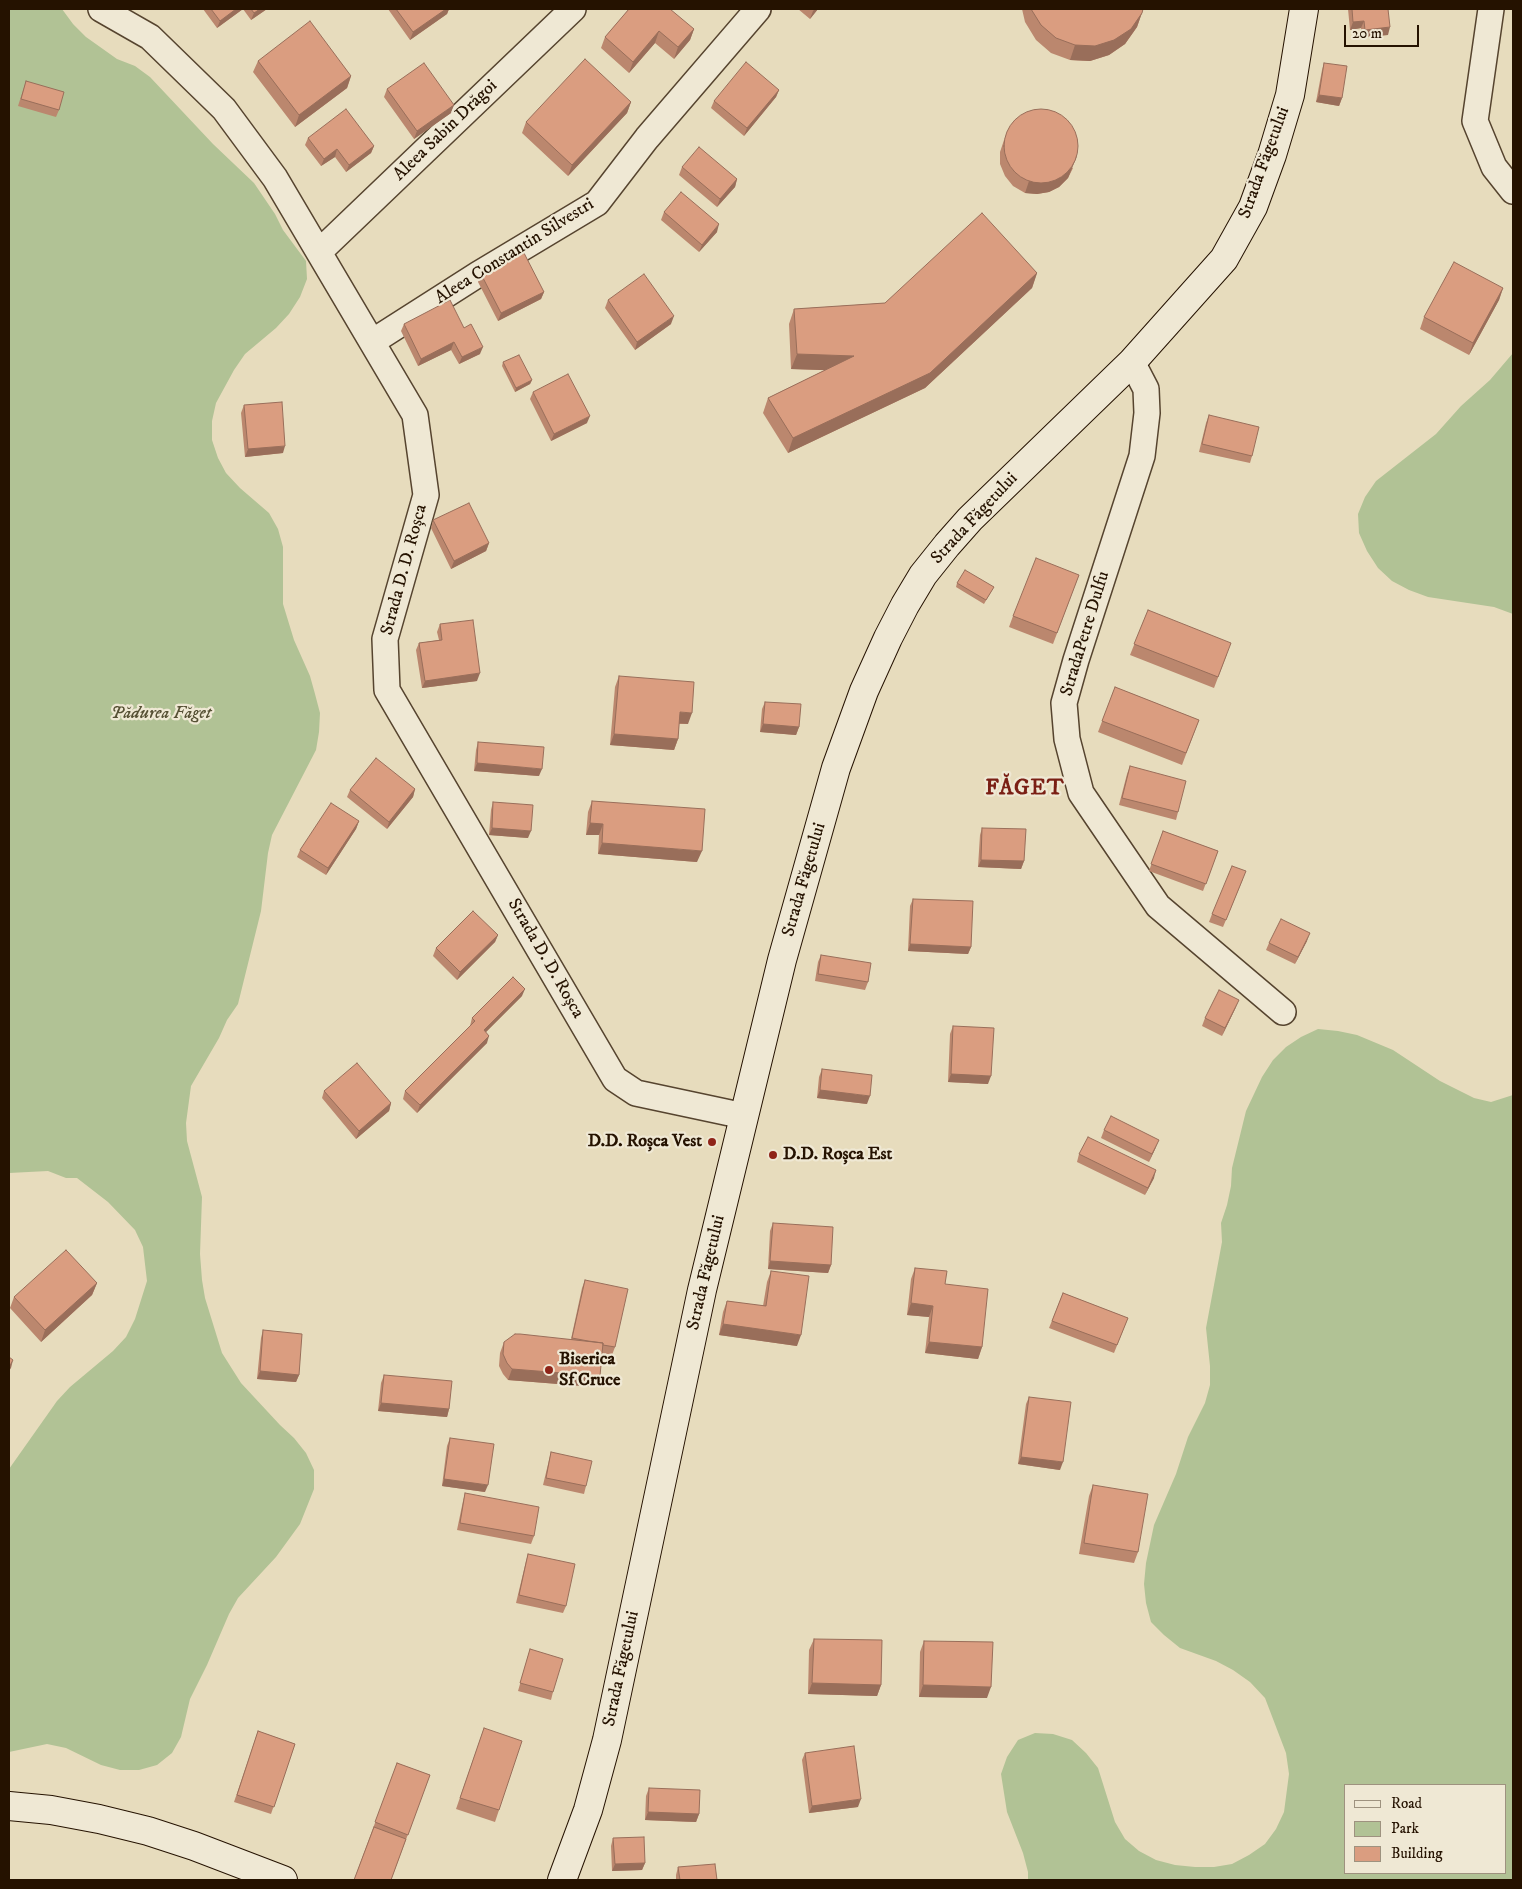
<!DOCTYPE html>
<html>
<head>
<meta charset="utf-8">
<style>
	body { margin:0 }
	#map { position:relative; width:1522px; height:1889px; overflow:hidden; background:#e7dcbd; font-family:"IM FELL DW Pica",serif }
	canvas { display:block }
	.frame { position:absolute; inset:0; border:10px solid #251200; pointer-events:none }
	.legend { position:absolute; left:1344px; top:1784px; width:162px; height:90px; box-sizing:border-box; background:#efe8d4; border:1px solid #9e927f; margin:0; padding:6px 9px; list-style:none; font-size:15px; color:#251200 }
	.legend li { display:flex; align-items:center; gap:10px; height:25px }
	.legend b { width:25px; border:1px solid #9e927f }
	.scale { position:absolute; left:1344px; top:25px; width:75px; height:22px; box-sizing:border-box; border:2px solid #251200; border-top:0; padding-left:6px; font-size:15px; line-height:18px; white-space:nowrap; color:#251200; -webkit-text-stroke:4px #efe8d4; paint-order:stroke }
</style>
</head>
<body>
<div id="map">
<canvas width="1522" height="1889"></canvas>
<div class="frame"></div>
<ul class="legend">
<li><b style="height:6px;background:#efe8d4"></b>Road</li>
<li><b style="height:14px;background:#b1c295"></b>Park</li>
<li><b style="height:14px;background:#da9d80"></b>Building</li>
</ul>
<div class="scale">20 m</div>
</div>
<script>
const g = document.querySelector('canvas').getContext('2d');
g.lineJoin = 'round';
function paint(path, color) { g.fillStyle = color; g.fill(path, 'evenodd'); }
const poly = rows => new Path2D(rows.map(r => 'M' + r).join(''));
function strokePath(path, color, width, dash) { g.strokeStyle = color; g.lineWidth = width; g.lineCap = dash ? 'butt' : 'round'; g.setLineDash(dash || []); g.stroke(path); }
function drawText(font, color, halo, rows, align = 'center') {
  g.font = font + ' "IM FELL DW Pica",serif'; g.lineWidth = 4.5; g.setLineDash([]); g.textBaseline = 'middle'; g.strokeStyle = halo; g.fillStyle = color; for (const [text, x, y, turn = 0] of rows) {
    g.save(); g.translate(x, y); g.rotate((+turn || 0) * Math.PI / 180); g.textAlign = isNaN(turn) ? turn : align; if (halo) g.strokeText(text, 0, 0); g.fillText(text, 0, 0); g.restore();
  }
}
paint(poly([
	[9,9,62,9,73,24,86,37,117,59,135,66,150,77,213,144,254,183,275,214,283,230,306,261,307,279,300,297,289,314,276,328,245,354,234,370,216,403,212,421,212,440,218,458,226,473,240,488,269,513,278,529,283,547,283,604,294,640,310,676,315,694,320,713,319,732,316,750,272,835,268,853,261,911,238,1004,227,1020,219,1038,191,1086,186,1123,187,1141,202,1197,200,1254,202,1280,205,1298,222,1353,241,1383,280,1425,294,1438,306,1453,314,1470,314,1489,300,1524,276,1557,238,1598,229,1614,207,1665,190,1699,181,1737,172,1753,157,1765,139,1770,120,1770,101,1765,66,1748,47,1744,9,1752,9,1469,57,1401,70,1387,113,1351,126,1337,135,1319,147,1281,143,1247,135,1230,108,1202,77,1178,66,1178,48,1171,9,1173],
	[1513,353,1513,614,1494,607,1428,597,1409,590,1392,581,1378,568,1367,551,1359,533,1358,514,1365,497,1376,481,1436,434,1461,406,1490,380],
	[1318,1029,1338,1031,1357,1035,1393,1050,1440,1081,1474,1098,1491,1102,1513,1095,1513,1880,1028,1880,1028,1872,1023,1853,1007,1812,1001,1774,1007,1757,1018,1740,1035,1733,1053,1734,1072,1740,1086,1753,1098,1768,1115,1822,1125,1839,1139,1851,1156,1860,1175,1865,1195,1867,1214,1867,1232,1864,1249,1855,1265,1844,1276,1829,1284,1812,1289,1774,1286,1753,1265,1698,1250,1682,1233,1670,1216,1661,1180,1648,1164,1635,1151,1622,1146,1603,1144,1584,1146,1563,1154,1525,1176,1474,1188,1437,1205,1403,1210,1385,1210,1366,1206,1328,1222,1242,1221,1223,1227,1205,1231,1186,1232,1168,1246,1111,1262,1077,1273,1060,1286,1047,1301,1037],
	[1346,1785,1506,1785,1506,1873,1346,1873]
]), '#b1c295');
const minor = poly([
	[101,9,150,37,224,109,275,178,415,415,426,495,385,639,387,690,615,1079,636,1093,744,1116],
	[1491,9,1475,121,1494,167,1513,191],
	[319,252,573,9],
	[372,342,477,275,597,203,647,138,758,9],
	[1132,362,1146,389,1147,413,1142,456,1076,660,1064,703,1067,739,1081,793,1158,906,1283,1012]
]);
const secondary = poly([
	[9,1806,51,1810,99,1819,148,1831,194,1846,283,1880],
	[562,1880,588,1810,607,1740,702,1290,782,960,836,768,864,691,888,638,905,605,923,575,947,545,970,519,1132,362,1224,259,1253,207,1272,155,1290,95,1304,9]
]);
strokePath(minor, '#56442f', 28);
strokePath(secondary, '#251200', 30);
strokePath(minor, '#efe8d4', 25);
strokePath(secondary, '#efe8d4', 28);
paint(poly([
	[203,9,267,9,251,20,243,9,217,28],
	[388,9,449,9,447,14,410,40],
	[629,9,694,29,690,40,674,59,655,43,629,73,601,48,605,37],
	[798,9,818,9,810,19],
	[1022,9,1143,9,1137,27,1125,44,1109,55,1090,61,1070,60,1051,53,1036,40,1025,22],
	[1348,9,1388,9,1388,35,1362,37,1361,28,1350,30],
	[258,61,351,76,347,88,295,127,253,72],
	[1324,63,1342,98,1339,106,1316,102,1322,70],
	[26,81,59,110,56,117,18,106],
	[387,89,451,113,414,139,384,97],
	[779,90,776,97,744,136,711,108,714,101],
	[631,102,627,113,568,176,522,133,526,122],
	[308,138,374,146,371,153,346,172,335,157,321,166,305,145],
	[1004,140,1073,168,1068,178,1059,187,1049,192,1037,194,1025,193,1013,186,1005,176,1000,164,1000,152],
	[682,167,737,179,735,187,717,207,679,175],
	[664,212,717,232,699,252,661,220],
	[1037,273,1032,288,925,388,788,453,763,413,768,398,825,370,791,369,789,324,794,309,885,303],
	[481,274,544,292,541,299,498,321,478,282],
	[1503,288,1499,300,1469,355,1420,329,1424,317],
	[608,300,671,324,635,350,605,308],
	[404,324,464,328,480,354,459,364,451,350,418,366,401,331],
	[503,362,532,380,530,384,515,392,502,366],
	[533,392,587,423,551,441,530,399],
	[244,405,283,453,245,457,241,413],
	[1209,415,1252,456,1250,463,1199,452,1206,423],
	[433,520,489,543,486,551,451,569,431,528],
	[1079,575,1053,644,1009,627,1013,616],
	[957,583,992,590,984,604,956,587],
	[1148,610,1227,654,1214,688,1130,655],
	[440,624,477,681,422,688,416,650,419,643,439,640,437,632],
	[619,676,688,724,679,724,678,739,674,750,610,745,615,687],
	[1115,687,1199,720,1182,765,1098,732],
	[765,702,799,727,796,735,760,732,762,709],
	[478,742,539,776,474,771,476,750],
	[1130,766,1178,812,1176,820,1119,805,1127,774],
	[415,789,413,797,387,829,347,797,350,790],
	[592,801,697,862,598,854,599,835,586,835,588,812],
	[493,802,528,838,489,835,491,810],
	[359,821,356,829,326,875,297,857,300,850],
	[982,828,1024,861,1021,869,978,867,980,835],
	[1163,831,1218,851,1203,891,1149,871],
	[1243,879,1223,927,1209,922,1212,914],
	[913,899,971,947,968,954,908,951,910,906],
	[498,935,495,942,457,980,433,956,436,948],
	[1307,941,1295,964,1266,950,1269,943],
	[821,955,868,982,865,990,815,981,818,962],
	[522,996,486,1032,487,1043,417,1113,403,1099,405,1091,470,1026,472,1018],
	[1236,1007,1222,1036,1202,1026,1205,1018],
	[953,1026,988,1084,948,1082,950,1034],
	[822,1069,867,1104,817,1098,819,1077],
	[324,1091,391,1103,389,1111,356,1139,322,1098],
	[1104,1130,1156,1147,1149,1162,1101,1138],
	[1079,1154,1154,1178,1145,1195,1077,1162],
	[773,1223,831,1265,828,1273,768,1269,770,1231],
	[915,1268,945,1284,982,1347,978,1359,925,1353,929,1317,907,1315,911,1279],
	[771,1271,797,1346,719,1335,723,1312,727,1301,763,1306,767,1282],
	[585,1280,615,1347,612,1355,602,1353,596,1387,508,1380,503,1374,499,1366,500,1353,504,1342,571,1339,582,1288],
	[97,1283,92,1295,41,1342,10,1308,14,1297],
	[1063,1293,1128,1318,1114,1353,1049,1328],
	[263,1330,299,1375,296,1382,257,1379,261,1338],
	[384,1375,449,1409,447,1417,378,1411,381,1383],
	[1029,1397,1060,1470,1018,1464,1026,1404],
	[450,1438,485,1492,442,1486,447,1446],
	[551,1452,586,1486,584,1494,543,1485,549,1460],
	[1093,1485,1138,1552,1134,1563,1079,1554,1089,1496],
	[465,1493,534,1536,531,1544,457,1530,463,1501],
	[528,1554,566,1606,563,1613,516,1603,526,1561],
	[814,1639,881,1685,877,1696,808,1694,809,1650],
	[924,1641,987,1698,919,1697,920,1652],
	[530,1649,553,1692,551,1700,518,1691],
	[484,1728,499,1810,495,1822,456,1809],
	[258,1731,295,1744,271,1814,234,1802],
	[805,1753,858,1807,809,1813,802,1760],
	[397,1763,430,1775,391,1880,354,1880],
	[649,1788,699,1814,696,1822,645,1820,646,1796],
	[613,1838,645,1863,642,1870,612,1871,611,1846],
	[678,1867,717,1880,676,1880,676,1875]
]), '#bb876e');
paint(poly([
	[236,9,243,9,217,28,220,21],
	[260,9,267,9,251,20,254,13],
	[446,9,449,9,447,14,410,40,413,32],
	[815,9,818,9,810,19,813,11],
	[1142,13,1137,27,1125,44,1109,55,1090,61,1070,60,1075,45],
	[1364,21,1361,28,1350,30,1353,22],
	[1390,27,1388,35,1362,37,1365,30],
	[694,29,690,40,674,59,678,47],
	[659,31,655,43,629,73,633,62],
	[351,76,347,88,295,127,299,115],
	[779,90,776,97,744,136,747,128],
	[1319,95,1342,98,1339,106,1316,102],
	[631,102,627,113,568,176,572,165],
	[454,105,451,113,414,139,417,131],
	[374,146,371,153,346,172,349,165],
	[337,149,335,157,321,166,324,159],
	[1077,156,1068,178,1059,187,1049,192,1037,194,1025,193,1029,181],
	[737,179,735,187,717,207,720,199],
	[719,224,717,232,699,252,702,245],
	[1037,273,1032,288,925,388,788,453,793,438],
	[1503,288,1499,300,1469,355,1473,343],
	[544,292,541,299,498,321,501,313],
	[674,316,671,324,635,350,637,342],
	[454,342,451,350,418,366,421,359],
	[483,347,480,354,459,364,462,357],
	[797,354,854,356,849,371,791,369],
	[532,380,530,384,515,392,516,388],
	[590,416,587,423,551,441,554,434],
	[285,446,283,453,245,457,248,449],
	[489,543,486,551,451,569,454,561],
	[480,673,477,681,422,688,425,681],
	[680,712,692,713,688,724,676,723],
	[763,724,799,727,796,735,760,732],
	[614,734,678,739,674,750,610,745],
	[477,763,542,769,539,776,474,771],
	[415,789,413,797,387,829,389,822],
	[359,821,356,829,326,875,328,868],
	[590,823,603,824,599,835,586,835],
	[492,828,531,831,528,838,489,835],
	[602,843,702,851,697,862,598,854],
	[981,860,1024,861,1021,869,978,867],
	[1310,933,1307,941,1295,964,1298,957],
	[498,935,495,942,457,980,460,972],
	[910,944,971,947,968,954,908,951],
	[525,989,522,996,481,1037,484,1030],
	[1239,1000,1236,1007,1222,1036,1225,1028],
	[489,1036,487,1043,417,1113,420,1105],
	[951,1074,991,1076,988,1084,948,1082],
	[820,1090,870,1096,867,1104,817,1098],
	[391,1103,389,1111,356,1139,359,1131],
	[1159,1140,1156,1147,1149,1162,1152,1154],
	[1156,1170,1154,1178,1145,1195,1148,1188],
	[770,1261,831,1265,828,1273,768,1269],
	[97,1283,92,1295,41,1342,45,1330],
	[911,1303,933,1306,929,1317,907,1315],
	[723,1324,801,1335,797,1346,719,1335],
	[929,1342,982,1347,978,1359,925,1353],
	[13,1360,11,1368,9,1371,9,1367],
	[512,1369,600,1376,596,1387,508,1380],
	[260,1371,299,1375,296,1382,257,1379],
	[381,1403,449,1409,447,1417,378,1411],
	[1021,1457,1063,1462,1060,1470,1018,1464],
	[444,1479,488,1485,485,1492,442,1486],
	[812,1683,881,1685,877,1696,808,1694],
	[923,1685,991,1687,987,1698,919,1697],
	[861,1799,858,1807,809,1813,812,1806],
	[648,1812,699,1814,696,1822,645,1820],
	[645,1863,642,1870,612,1871,615,1864]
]), '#996e5a');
const building = poly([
	[211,9,236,9,220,21,211,9],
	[251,9,260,9,254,13,251,9],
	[396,9,446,9,413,32,396,9],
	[629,9,670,9,694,29,678,47,659,31,633,62,605,37,629,9],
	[1031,9,1143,9,1142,13,1131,29,1114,40,1095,46,1075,45,1056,38,1041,25,1031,9],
	[1352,9,1388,9,1390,27,1365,30,1364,21,1353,22,1352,9],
	[310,21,351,76,299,115,258,61,310,21],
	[585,59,631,102,572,165,526,122,585,59],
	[746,62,779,90,747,128,714,101,746,62],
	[424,63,454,105,417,131,387,89,424,63],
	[1324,63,1347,66,1342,98,1319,95,1324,63],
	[26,81,64,92,59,110,21,99,26,81],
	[346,109,374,146,349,165,337,149,324,159,308,138,346,109],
	'1004 146a37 37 0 1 1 74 0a37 37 0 1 1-74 0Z',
	[699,147,737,179,720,199,682,167,699,147],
	[681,192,719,224,702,245,664,212,681,192],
	[982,213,1037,273,930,373,793,438,768,398,854,356,797,354,794,309,885,303,982,213],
	[524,253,544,292,501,313,481,274,524,253],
	[1454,262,1503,288,1473,343,1424,317,1454,262],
	[644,274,674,316,637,342,608,300,644,274],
	[450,300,464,328,471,324,483,347,462,357,454,342,421,359,404,324,450,300],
	[519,355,532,380,516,388,503,362,519,355],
	[568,374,590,416,554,434,533,392,568,374],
	[282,402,285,446,248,449,244,405,282,402],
	[1209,415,1259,427,1252,456,1202,444,1209,415],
	[469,503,489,543,454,561,433,520,469,503],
	[1036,558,1079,575,1057,633,1013,616,1036,558],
	[965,570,994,587,986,600,957,583,965,570],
	[1148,610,1231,643,1218,677,1134,644,1148,610],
	[473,620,480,673,425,681,419,643,442,640,440,624,473,620],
	[619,676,694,682,692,713,680,712,678,739,614,734,619,676],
	[1115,687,1199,720,1186,753,1102,721,1115,687],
	[765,702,801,704,799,727,763,724,765,702],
	[478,742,544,747,542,769,477,763,478,742],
	[376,758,415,789,389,822,350,790,376,758],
	[1130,766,1186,781,1178,812,1122,798,1130,766],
	[592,801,705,809,702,851,602,843,603,824,590,823,592,801],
	[493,802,533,805,531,831,492,828,493,802],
	[331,803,359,821,328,868,300,850,331,803],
	[982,828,1026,829,1024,861,981,860,982,828],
	[1163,831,1218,851,1206,884,1151,864,1163,831],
	[1232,866,1246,871,1226,920,1212,914,1232,866],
	[913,899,973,901,971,947,910,944,913,899],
	[473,911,498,935,460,972,436,948,473,911],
	[1281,919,1310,933,1298,957,1269,943,1281,919],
	[821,955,871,963,868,982,818,974,821,955],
	[513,977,525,989,484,1030,489,1036,420,1105,405,1091,475,1021,472,1018,513,977],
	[1219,990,1239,1000,1225,1028,1205,1018,1219,990],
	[953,1026,994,1028,991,1076,951,1074,953,1026],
	[357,1063,391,1103,359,1131,324,1091,357,1063],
	[822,1069,872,1075,870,1096,820,1090,822,1069],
	[1111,1116,1159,1140,1152,1154,1104,1130,1111,1116],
	[1088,1137,1156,1170,1148,1188,1079,1154,1088,1137],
	[773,1223,833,1227,831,1265,770,1261,773,1223],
	[66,1250,97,1283,45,1330,14,1297,66,1250],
	[915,1268,947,1271,945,1284,988,1289,982,1347,929,1342,933,1306,911,1303,915,1268],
	[771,1271,809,1276,801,1335,723,1324,727,1301,766,1306,771,1271],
	[585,1280,628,1289,615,1347,603,1345,603,1343,588,1341,572,1338,585,1280],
	[1063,1293,1128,1318,1117,1345,1052,1321,1063,1293],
	[263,1330,302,1334,299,1375,260,1371,263,1330],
	[515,1334,520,1334,603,1343,600,1376,512,1369,507,1363,503,1354,504,1342,515,1334],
	[9,1357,13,1360,9,1367,9,1357],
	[384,1375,452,1381,449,1409,381,1403,384,1375],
	[1029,1397,1071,1402,1063,1462,1021,1457,1029,1397],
	[450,1438,494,1444,488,1485,444,1479,450,1438],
	[551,1452,592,1461,586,1486,546,1478,551,1452],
	[1093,1485,1148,1494,1138,1552,1084,1543,1093,1485],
	[465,1493,539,1507,534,1536,460,1523,465,1493],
	[528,1554,575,1564,566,1606,519,1595,528,1554],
	[814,1639,882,1640,881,1685,812,1683,814,1639],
	[924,1641,993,1642,991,1687,923,1685,924,1641],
	[530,1649,563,1659,553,1692,520,1683,530,1649],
	[484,1728,522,1741,499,1810,460,1798,484,1728],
	[258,1731,295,1744,274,1807,237,1795,258,1731],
	[854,1746,861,1799,812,1806,805,1753,854,1746],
	[397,1763,430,1775,408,1835,375,1822,397,1763],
	[649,1788,700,1790,699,1814,648,1812,649,1788],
	[374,1827,406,1839,391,1880,354,1880,374,1827],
	[644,1837,645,1863,615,1864,613,1838,644,1837],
	[715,1864,717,1880,680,1880,678,1867,715,1864]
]);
paint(building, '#da9d80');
strokePath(building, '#996e5a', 1);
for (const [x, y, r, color] of [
	[712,1142,5,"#8f2418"],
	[773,1155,5,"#8f2418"],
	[549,1370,5,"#8f2418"]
]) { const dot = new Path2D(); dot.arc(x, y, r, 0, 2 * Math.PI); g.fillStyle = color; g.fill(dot); strokePath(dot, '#efe8d4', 2); }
drawText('18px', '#251200', '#efe8d4', [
	["Aleea Sabin Drăgoi",446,131,-44],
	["Strada Făgetului",1265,163,-70],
	["Aleea Constantin Silvestri",515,252,-32],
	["Strada Făgetului",975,519,-47],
	["Strada D. D. Roșca",405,570,-75],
	["StradaPetre Dulfu",1086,634,-73],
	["Strada Făgetului",805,880,-74],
	["Strada D. D. Roșca",545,959,60],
	["Strada Făgetului",707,1273,-77],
	["Strada Făgetului",622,1669,-78]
]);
drawText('italic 18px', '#565034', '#efe8d4', [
	["Pădurea Făget",161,714]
]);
drawText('bold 18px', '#251200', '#efe8d4', [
	["D.D. Roșca Vest",702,1142,"right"],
	["D.D. Roșca Est",783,1155],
	["Biserica",559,1360],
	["Sf Cruce",559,1381]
], 'left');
g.letterSpacing = '1px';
drawText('bold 22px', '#7a1f14', '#efe8d4', [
	["FĂGET",1025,789]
]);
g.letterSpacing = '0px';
</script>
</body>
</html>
